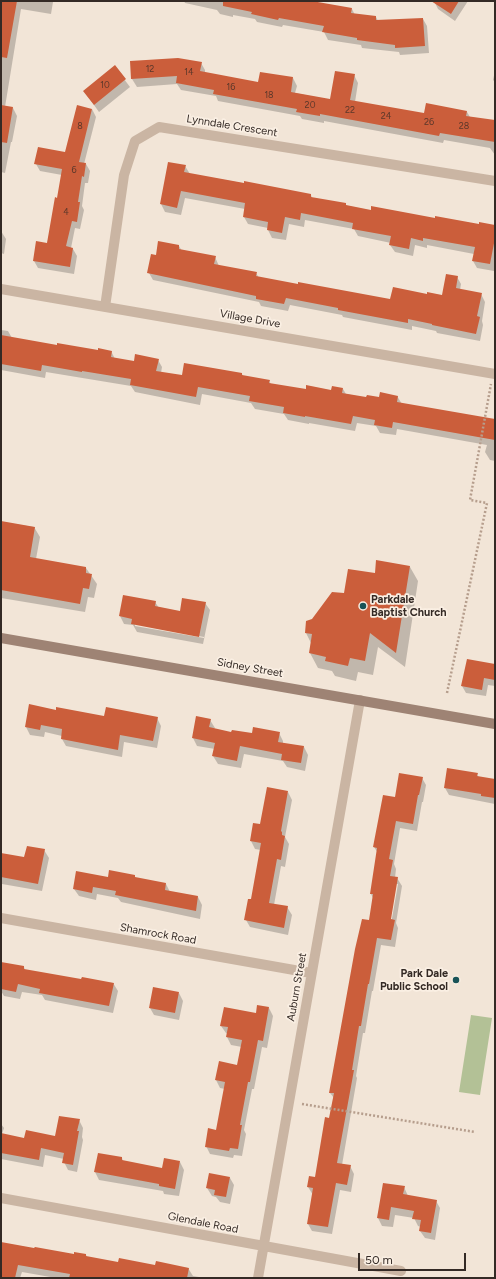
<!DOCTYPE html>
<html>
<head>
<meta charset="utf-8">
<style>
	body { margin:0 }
	#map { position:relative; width:496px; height:1279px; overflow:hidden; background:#f2e5d7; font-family:Figtree,sans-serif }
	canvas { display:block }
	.frame { position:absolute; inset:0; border:2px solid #342a25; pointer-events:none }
	.scale { position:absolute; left:358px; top:1253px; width:108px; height:18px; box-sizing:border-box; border:2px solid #342a25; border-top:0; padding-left:5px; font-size:12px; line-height:14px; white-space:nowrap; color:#342a25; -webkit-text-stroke:3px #faefe3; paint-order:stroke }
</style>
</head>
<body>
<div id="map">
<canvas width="496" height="1279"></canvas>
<div class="frame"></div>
<div class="scale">50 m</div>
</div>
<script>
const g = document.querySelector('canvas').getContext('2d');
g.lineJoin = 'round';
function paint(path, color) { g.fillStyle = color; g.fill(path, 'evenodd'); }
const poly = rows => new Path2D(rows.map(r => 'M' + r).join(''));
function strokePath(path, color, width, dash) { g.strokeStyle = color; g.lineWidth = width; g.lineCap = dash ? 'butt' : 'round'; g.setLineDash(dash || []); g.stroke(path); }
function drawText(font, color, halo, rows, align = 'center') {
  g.font = font + ' Figtree,sans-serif'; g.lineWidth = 3.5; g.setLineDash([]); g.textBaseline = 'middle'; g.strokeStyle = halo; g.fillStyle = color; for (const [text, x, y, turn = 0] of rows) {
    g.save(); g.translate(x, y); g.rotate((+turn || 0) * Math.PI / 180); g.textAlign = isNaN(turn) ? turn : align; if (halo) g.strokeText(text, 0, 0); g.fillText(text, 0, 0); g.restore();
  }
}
paint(poly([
	[471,1015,492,1018,480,1095,459,1092]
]), '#b3c196');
paint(poly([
	[1,1,53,2,51,14,21,9,5,107,13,108,17,116,12,142,11,142,5,173,1,172],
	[184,1,317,1,318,3,352,9,355,15,376,17,378,21,423,19,427,26,429,53,400,55,399,52,362,48,361,45,328,40,324,32,283,25,282,27,257,22,255,19,233,15,233,17,220,14,217,10,185,3],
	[434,1,468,1,455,21,438,9],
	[131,62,201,63,205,70,205,73,259,83,293,78,297,86,295,93,331,100,354,75,358,83,355,102,425,114,467,112,470,117,494,121,495,114,495,155,490,148,444,140,443,143,324,121,324,123,302,119,300,116,218,101,216,96,181,90,177,84,137,87,132,79],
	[115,67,130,87,99,112,84,91],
	[495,71,495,82,493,80],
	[92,109,96,117,84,164,86,164,90,171,88,183,85,183,82,206,84,210,80,229,75,228,71,248,73,249,77,256,74,274,38,268,34,261,47,244,58,199,62,175,40,171,36,164,66,153],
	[169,163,185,166,190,174,311,195,312,198,371,211,480,225,495,226,495,265,494,271,477,268,473,261,474,254,427,245,427,248,415,245,413,256,395,252,390,245,391,243,358,236,354,229,305,220,304,227,289,224,286,240,272,238,268,230,268,228,248,224,244,217,245,209,185,198,181,215,165,212,161,204],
	[1,231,6,239,4,254,1,253],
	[179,246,182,251,215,257,219,266,256,273,259,278,391,301,428,295,443,296,457,277,461,284,460,290,481,294,485,302,482,321,483,325,480,341,437,333,436,331,412,326,412,330,343,317,342,315,290,305,288,311,261,306,259,302,153,280,149,273,156,256],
	[1,330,8,331,12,338,58,346,99,351,111,351,115,359,135,362,158,360,162,367,161,373,183,376,242,374,243,376,269,381,271,384,306,390,332,391,343,389,346,394,367,398,380,398,397,396,402,404,495,421,495,461,490,460,485,452,487,445,397,429,396,435,380,433,376,426,357,423,355,431,309,423,309,424,288,420,284,414,255,409,251,403,202,394,200,405,135,392,131,386,46,372,45,378,1,370],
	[1,522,34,527,40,537,36,559,86,568,97,584,94,598,88,597,85,612,1,598],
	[410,567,418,581,405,667,378,647,373,675,358,672,356,681,335,676,332,671,318,668,310,653,311,643,306,633,313,620,345,594],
	[155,602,159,608,180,612,205,603,210,610,203,644,137,632,133,625,124,624,120,616],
	[135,624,204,637,204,638,135,626],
	[495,665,495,686,488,685,486,696,466,693,462,686],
	[30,706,57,711,105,717,157,718,161,726,157,748,124,742,122,757,66,746,62,739,62,736,45,732,44,737,30,735,26,727],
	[210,720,215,728,214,729,232,733,253,734,279,733,283,741,283,744,304,747,308,755,305,771,287,767,283,761,244,754,241,768,218,764,213,756,215,749,197,746,193,738],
	[477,774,479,778,495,780,495,804,449,795,445,788],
	[422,778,426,785,423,802,422,802,417,831,400,828,394,864,396,869,395,878,397,878,402,886,396,923,398,928,395,947,381,945,373,991,372,991,365,1033,363,1033,356,1076,357,1078,342,1165,350,1166,354,1174,351,1192,340,1190,332,1234,312,1231,308,1224,313,1195,308,1187,316,1178,330,1119,334,1098,330,1093,370,922,373,898,371,894,378,853,374,847,396,798],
	[396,884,398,884,391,924,389,924],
	[288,792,292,800,285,837,289,844,285,867,281,866,274,905,287,907,292,915,288,935,250,927,246,920,252,900,261,850,255,849,251,841,261,825],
	[44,850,49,858,42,891,2,884,1,854,25,858],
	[108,878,135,878,166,884,170,892,198,897,202,905,200,919,121,902,118,898,97,894,96,900,79,896,74,889],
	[1,963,24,967,25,970,82,980,113,983,118,991,113,1013,45,1000,42,995,22,992,20,999,4,996,1,991],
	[179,993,183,1001,179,1020,154,1015,150,1008],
	[269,1008,273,1016,267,1048,262,1047,254,1089,252,1089,244,1130,246,1134,242,1156,234,1155,233,1158,210,1154,206,1146,217,1131,225,1089,220,1088,216,1080,238,1066,242,1047,231,1045,227,1037,228,1034,226,1033,221,1026,256,1014],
	[79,1120,83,1128,82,1137,83,1140,77,1172,68,1170,64,1162,64,1159,45,1155,43,1167,1,1159,1,1124,4,1128,2,1134,25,1139,56,1137],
	[122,1158,123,1161,163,1169,180,1162,184,1170,179,1196,164,1194,163,1191,99,1180,95,1172],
	[230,1178,234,1185,230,1204,220,1202,216,1197,212,1196,207,1188],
	[384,1184,404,1187,408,1196,436,1201,440,1208,435,1240,425,1238,420,1231,421,1227,418,1226,414,1218,395,1215,393,1227,382,1226,378,1218],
	[1,1243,74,1255,86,1255,87,1257,119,1263,188,1268,193,1276,205,1278,56,1278,22,1272,20,1278,1,1278]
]), '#0003');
paint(poly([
	[1,1,17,1,7,58,1,57],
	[223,1,312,1,352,8,351,13,376,16,376,20,423,18,425,46,395,48,395,45,357,40,357,38,322,32,324,26,279,18,278,20,251,14,252,12,223,6],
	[431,1,459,1,451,14],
	[178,58,202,62,200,71,258,82,260,72,293,77,291,92,330,99,335,71,355,74,350,100,424,113,426,103,467,111,466,116,495,120,495,142,440,133,439,136,320,114,320,116,296,112,297,109,213,94,214,90,176,83,177,76,131,79,130,61],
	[115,65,126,79,94,105,83,91],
	[1,105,13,107,7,143,1,142],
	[77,105,92,109,79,162,86,163,84,177,82,176,78,202,80,202,77,222,72,221,66,246,73,248,70,267,33,261,36,241,47,243,55,197,57,198,62,169,34,164,38,147,65,152],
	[168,162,186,165,184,172,244,183,244,181,311,194,311,197,346,203,346,205,371,210,371,206,435,218,435,216,479,224,479,222,495,225,495,238,490,264,472,261,475,247,423,238,423,241,411,238,409,249,389,245,391,236,352,229,353,223,301,213,300,220,285,217,282,233,267,230,268,222,243,217,245,203,181,191,177,208,160,204],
	[158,241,179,245,179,249,216,256,214,264,257,272,256,276,298,284,298,282,390,299,393,287,427,294,427,292,442,295,446,274,458,276,456,288,482,293,477,316,480,317,476,334,432,325,432,324,408,319,408,323,338,310,338,308,286,298,284,304,256,299,256,296,147,273,151,254,156,255],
	[1,335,57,345,57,343,98,350,98,348,112,351,111,357,134,361,135,354,159,359,156,371,182,375,184,363,242,373,242,375,270,380,269,383,306,389,306,385,331,390,332,386,343,388,342,393,366,397,367,395,379,397,380,392,398,396,397,402,495,419,495,440,393,422,392,428,374,425,375,420,353,416,351,424,305,416,305,417,283,413,284,407,249,401,250,396,198,387,196,397,130,385,131,379,82,371,82,372,42,365,41,371,1,364],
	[1,521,35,527,30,557,86,567,86,573,92,574,89,589,83,588,80,604,1,590],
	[376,560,410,566,396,653,370,633,365,661,350,658,348,666,325,661,326,657,309,653,312,634,305,633,306,621,312,619,332,592,344,593,348,569,375,573],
	[123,595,156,601,155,606,180,611,182,598,206,602,199,637,131,624,132,619,119,616],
	[467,659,495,664,495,680,484,678,482,690,461,686],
	[29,704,56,710,56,707,104,716,106,707,158,717,153,741,120,735,118,750,61,739,62,729,41,725,40,730,25,727],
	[196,716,211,719,209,727,231,732,232,730,252,733,253,727,280,732,278,742,304,746,301,763,281,760,282,754,240,746,237,761,212,756,215,743,192,738],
	[447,768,478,773,477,776,495,779,495,798,481,796,481,794,444,788],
	[399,773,423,777,419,795,418,795,413,824,396,821,389,859,393,860,390,876,398,877,391,919,395,920,391,940,377,938,369,984,368,984,361,1026,359,1026,352,1070,354,1070,337,1163,351,1165,347,1185,336,1183,328,1227,307,1224,313,1188,307,1187,309,1176,315,1177,325,1117,329,1118,334,1093,329,1093,355,949,362,919,369,920,373,894,370,894,377,848,373,847,383,795,395,797],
	[267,787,288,791,281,831,282,832,282,835,285,836,281,860,277,859,269,903,288,906,284,928,244,920,248,899,251,899,261,843,250,841,253,823,260,824],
	[27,846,45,849,38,884,1,877,1,853,24,857],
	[109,870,135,875,135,877,166,883,165,890,198,896,196,911,115,895,116,891,93,887,92,893,73,889,76,871,108,877],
	[1,962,24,966,24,969,81,979,82,977,114,983,109,1006,39,993,40,989,18,984,16,992,1,989],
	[153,987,179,992,175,1013,149,1008],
	[257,1005,269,1007,263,1041,258,1040,250,1082,248,1082,240,1125,242,1125,238,1149,230,1148,229,1151,205,1147,208,1128,216,1130,225,1082,215,1080,219,1061,237,1065,242,1040,226,1037,228,1027,220,1026,224,1007,256,1013],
	[59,1116,80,1119,77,1131,79,1131,73,1165,62,1163,64,1153,41,1148,39,1160,1,1153,1,1133,24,1138,26,1130,55,1136],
	[98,1153,122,1157,122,1160,162,1168,164,1158,180,1161,175,1189,159,1186,159,1184,94,1172],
	[209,1173,230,1177,226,1197,214,1195,215,1190,206,1188],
	[383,1183,405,1186,403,1194,437,1200,431,1233,419,1231,421,1220,412,1219,414,1211,391,1207,389,1220,377,1218],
	[1,1242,34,1248,35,1247,74,1254,74,1252,86,1254,86,1256,118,1262,119,1258,155,1265,156,1261,189,1268,187,1278,69,1278,70,1274,18,1265,15,1278,1,1278]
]), '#cb5e3b');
strokePath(poly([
	[447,693,487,503,470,500,491,384],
	[302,1104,475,1132]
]), '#b69e8d', 2.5, [2, 2]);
strokePath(poly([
	[1,289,495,374],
	[105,307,124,175,135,141,159,127,495,181],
	[1,918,311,973],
	[1,1198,401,1271],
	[258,1278,360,700]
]), '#cab5a3', 10);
strokePath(poly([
	[1,638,495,724]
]), '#9e8374', 10);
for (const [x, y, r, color] of [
	[363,606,4,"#195357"],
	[456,980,4,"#195357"]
]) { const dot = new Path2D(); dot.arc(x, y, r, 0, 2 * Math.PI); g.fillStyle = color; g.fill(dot); strokePath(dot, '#faefe3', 1.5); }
drawText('9px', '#5a372a', null, [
	["12",150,69],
	["14",189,72],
	["10",105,85],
	["16",231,87],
	["18",269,95],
	["20",310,105],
	["22",350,110],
	["24",386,116],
	["26",429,122],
	["8",80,126],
	["28",464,126],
	["6",74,170],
	["4",66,212]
]);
drawText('11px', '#342a25', '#faefe3', [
	["Lynndale Crescent",232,126,9],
	["Village Drive",250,319,10],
	["Sidney Street",250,668,10],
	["Shamrock Road",158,934,10],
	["Auburn Street",297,987,-80],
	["Glendale Road",203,1223,11]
]);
drawText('bold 11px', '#342a25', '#faefe3', [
	["Parkdale",371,600],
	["Baptist Church",371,613],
	["Park Dale",448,974,"right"],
	["Public School",448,987,"right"]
], 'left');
</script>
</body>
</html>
